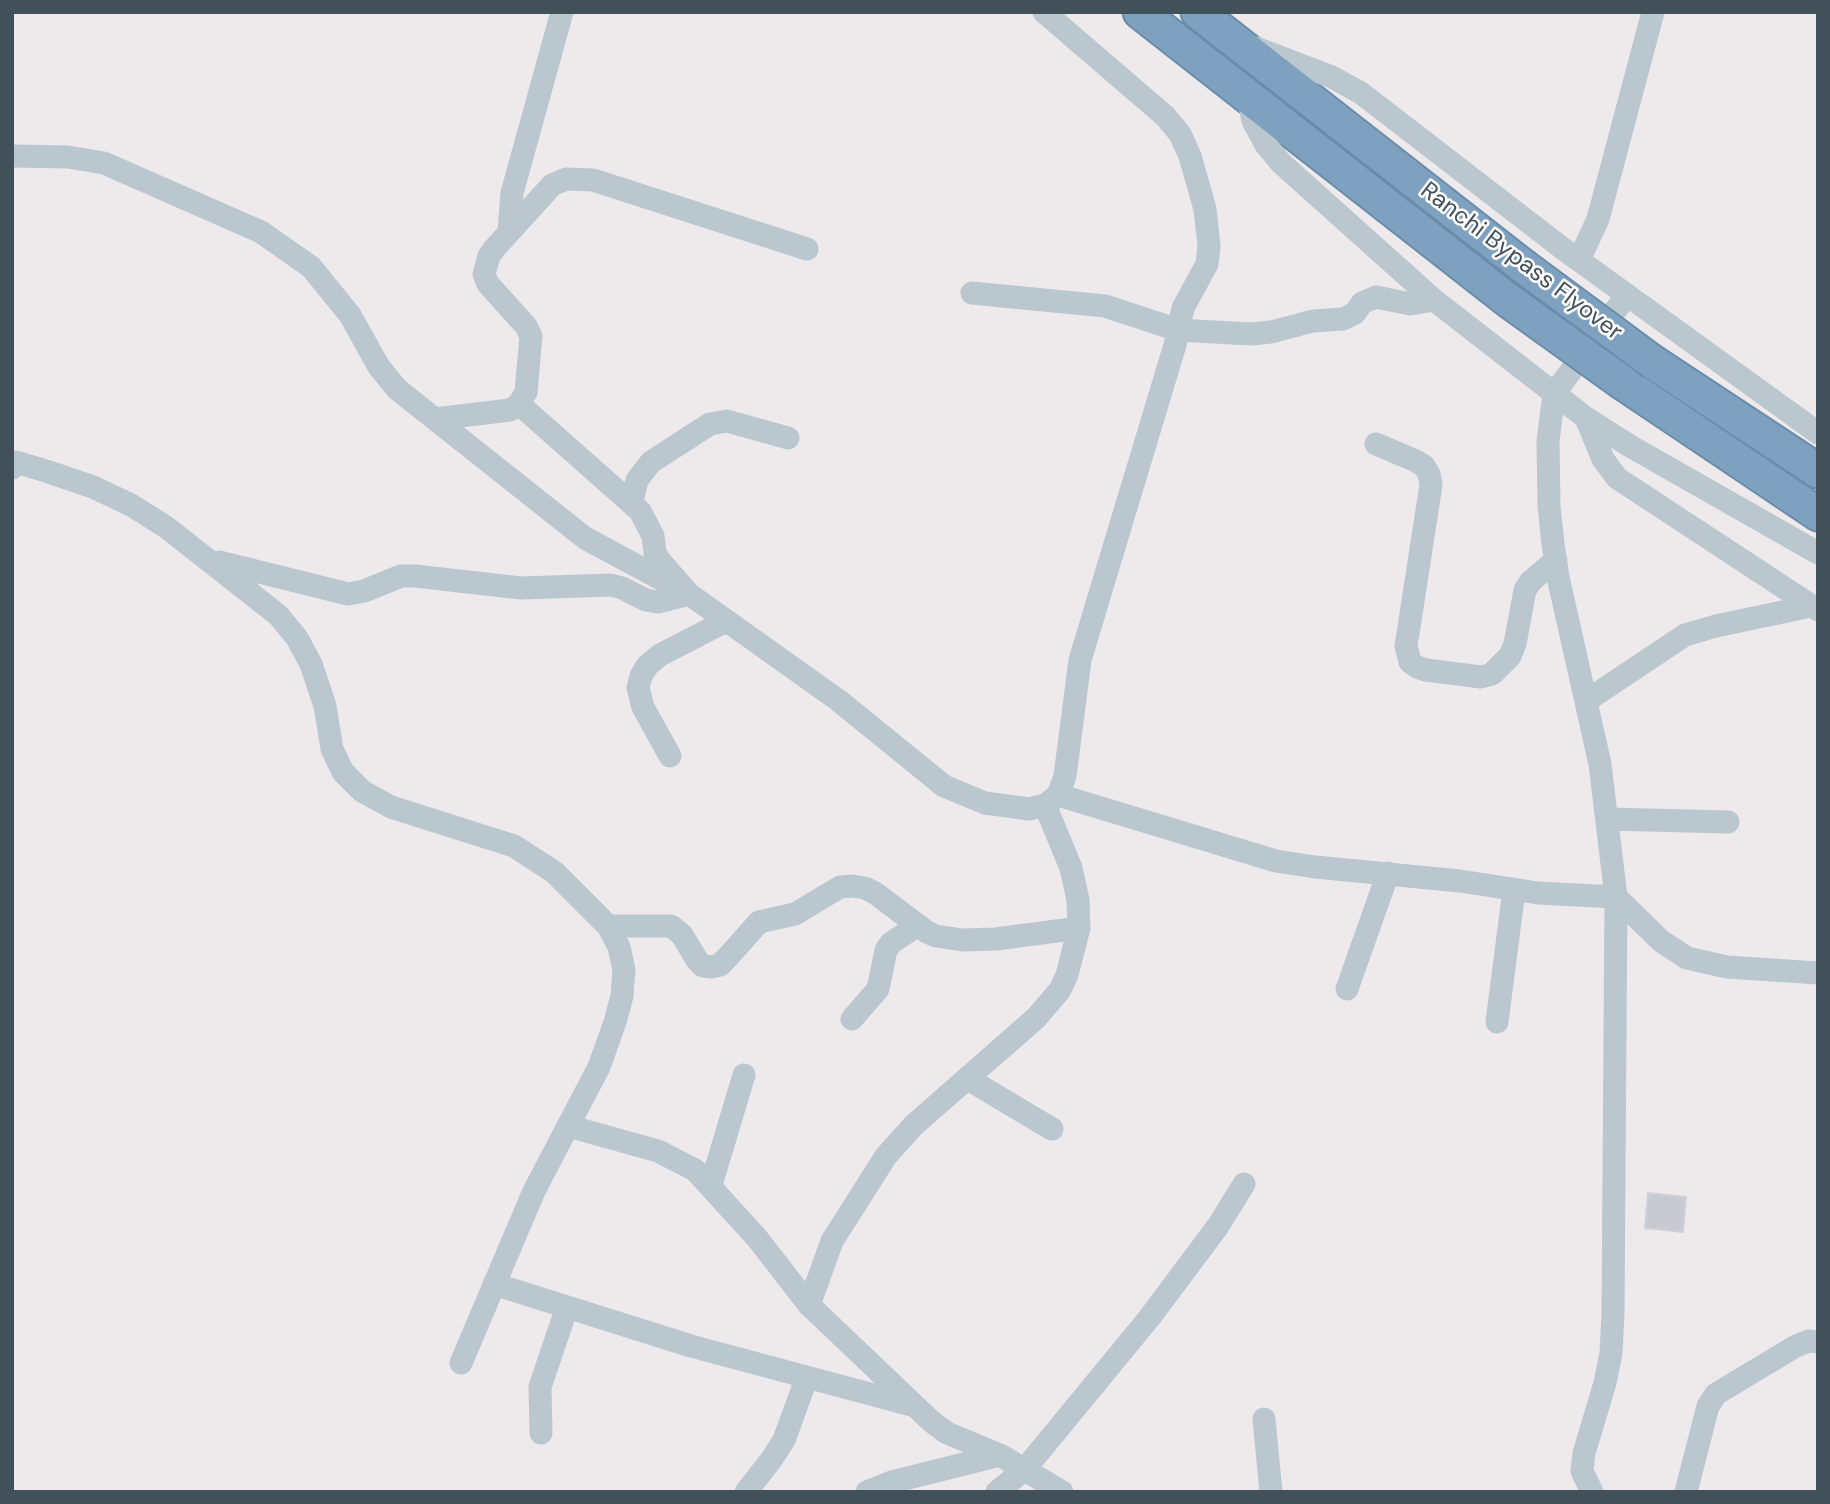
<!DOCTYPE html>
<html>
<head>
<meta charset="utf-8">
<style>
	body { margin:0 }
	#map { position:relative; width:1830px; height:1504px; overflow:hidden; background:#eeeaeb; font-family:"DM Sans",sans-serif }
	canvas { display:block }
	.frame { position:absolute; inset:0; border:14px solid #42505a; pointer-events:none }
</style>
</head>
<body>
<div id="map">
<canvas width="1830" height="1504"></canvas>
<div class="frame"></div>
</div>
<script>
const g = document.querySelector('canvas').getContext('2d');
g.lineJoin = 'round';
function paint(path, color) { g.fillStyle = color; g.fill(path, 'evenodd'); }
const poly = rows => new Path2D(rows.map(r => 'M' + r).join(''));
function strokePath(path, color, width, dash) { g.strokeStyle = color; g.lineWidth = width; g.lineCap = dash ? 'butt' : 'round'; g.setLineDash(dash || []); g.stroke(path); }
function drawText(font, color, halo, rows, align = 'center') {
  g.font = font + ' "DM Sans",sans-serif'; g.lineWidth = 5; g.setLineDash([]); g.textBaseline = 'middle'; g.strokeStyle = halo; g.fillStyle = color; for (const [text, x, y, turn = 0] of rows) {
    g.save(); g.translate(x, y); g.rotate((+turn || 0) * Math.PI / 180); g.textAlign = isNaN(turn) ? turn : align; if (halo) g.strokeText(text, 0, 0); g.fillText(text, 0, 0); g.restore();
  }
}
const building = poly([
	[1648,1193,1686,1197,1683,1232,1645,1228,1648,1193]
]);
paint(building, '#c7cad1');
strokePath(building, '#ced1d8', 2);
const highway = poly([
	[1140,12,1509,301],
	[1198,12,1523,266],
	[1654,363,1818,471],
	[1623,383,1818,514]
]);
strokePath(highway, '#698cab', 37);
strokePath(poly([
	[1256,48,1332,77,1361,93,1562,248,1818,433],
	[1248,95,1253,121,1266,145,1281,163,1434,300,1586,418,1630,446,1818,553],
	[12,156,68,157,104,163,261,232,311,267,350,315,379,367,397,389,585,538,689,594,838,700,944,786,985,803,1029,809,1045,805,1058,795,1065,776,1080,660,1175,345,1183,308,1207,264,1209,246,1205,209,1190,156,1180,134,1165,116,1044,12],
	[509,232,512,193,562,12],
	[1579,260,1598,219,1653,12],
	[972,293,1105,306,1178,330,1251,334,1271,332,1313,321,1343,319,1355,313,1362,303,1376,297,1410,304,1434,300],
	[1586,418,1603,459,1617,478,1818,610],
	[435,419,510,410,519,404,526,392,531,336,526,326,488,284,484,274,489,256,494,249,552,185,566,179,593,180,807,249],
	[1376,444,1416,461,1424,466,1429,474,1431,485,1406,646,1410,662,1417,667,1426,670,1481,677,1492,674,1510,656,1515,644,1525,590,1531,581,1556,560],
	[12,468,16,462,46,471,93,487,131,505,166,527,278,615,297,638,311,664,325,706,332,749,343,772,362,791,391,807,514,846,554,872,608,926,619,947,624,970,622,996,615,1022,599,1067,568,1126,658,1151,695,1170,757,1238,809,1305,932,1422,947,1433,1000,1455,1062,1492],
	[632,502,637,480,651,462,710,424,727,421,788,438],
	[219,562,348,594,364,591,401,576,415,576,521,588,611,585,622,588,646,600,658,602,689,594,660,561,655,553,653,536,640,511,519,404],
	[1586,701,1685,635,1716,626,1811,606],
	[670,756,643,707,638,688,641,676,647,666,660,655,726,621],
	[1058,795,1276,861,1315,867,1460,881,1538,893,1616,897,1661,941,1687,958,1727,967,1818,973],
	[1608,819,1728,822],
	[608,926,671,926,682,935,697,960,703,966,711,967,720,965,727,958,759,922,795,914,840,887,852,886,865,888,875,893,927,932,936,936,962,940,996,939,1079,928],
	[1347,989,1388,873],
	[852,1019,878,989,886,950,891,943,918,925],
	[1497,1022,1514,890],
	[968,1079,1052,1129],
	[711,1185,744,1075],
	[494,1284,691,1346,911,1405],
	[809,1305,832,1241,886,1156,914,1125,1036,1018,1060,990,1067,975,1079,928,1078,900,1071,868,1045,805],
	[461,1363,534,1191,568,1126],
	[1264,1419,1271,1492],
	[541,1433,540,1387,567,1307],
	[746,1492,771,1460,784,1440,807,1377],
	[867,1492,892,1482,1000,1455],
	[997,1492,1025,1469,1150,1317,1218,1226,1244,1184],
	[1592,1492,1582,1471,1584,1453,1605,1383,1611,1353,1613,1313,1616,897,1600,764,1558,577,1553,544,1549,506,1548,441,1554,394,1626,296],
	[1686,1492,1708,1406,1716,1394,1796,1346,1809,1341,1818,1342]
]), '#bac7cf', 23);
strokePath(highway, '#7da1bf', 33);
const highwayBridge = poly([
	[1523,266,1654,363],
	[1509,301,1623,383]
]);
strokePath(highwayBridge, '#698cab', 37, []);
strokePath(highwayBridge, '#7da1bf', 33);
drawText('24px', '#42505a', '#fff', [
	["Ranchi Bypass Flyover",1521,262,37]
]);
</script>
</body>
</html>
